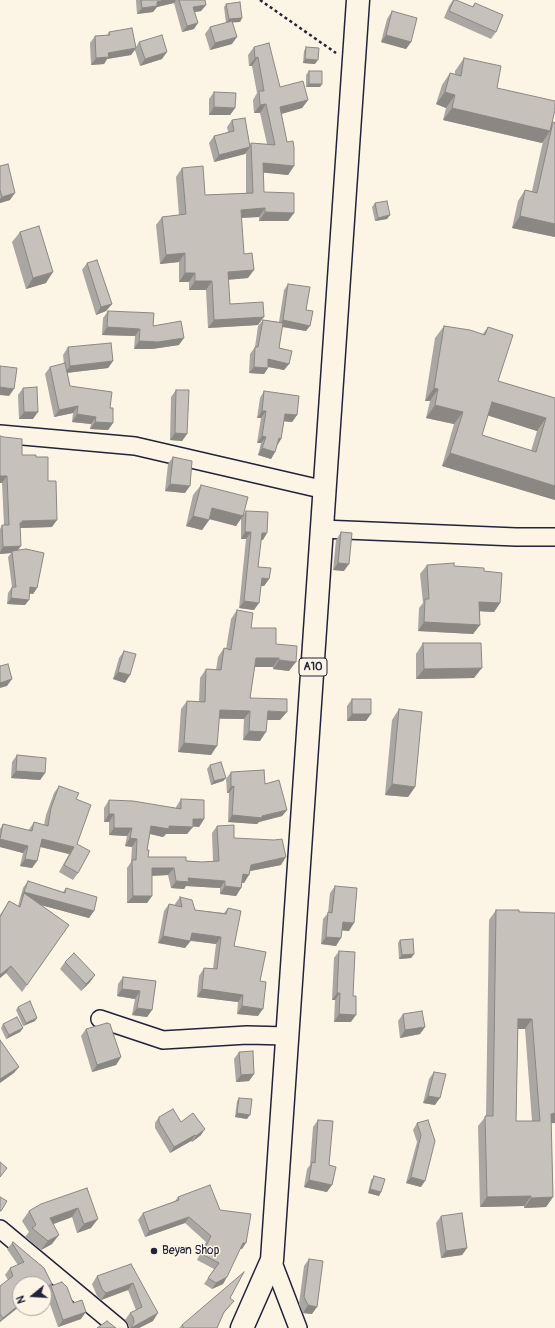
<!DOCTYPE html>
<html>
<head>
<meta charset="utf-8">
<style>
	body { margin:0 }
	#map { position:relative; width:555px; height:1328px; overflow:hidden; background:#fcf5e5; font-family:Pangolin,sans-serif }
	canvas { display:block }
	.north { position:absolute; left:12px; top:1276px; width:40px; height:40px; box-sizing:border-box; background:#fcf5e5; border:1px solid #a5a1a1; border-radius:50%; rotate:252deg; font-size:11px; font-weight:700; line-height:16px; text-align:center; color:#22223b }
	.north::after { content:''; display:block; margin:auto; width:14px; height:18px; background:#22223b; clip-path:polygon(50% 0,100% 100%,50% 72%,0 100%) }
</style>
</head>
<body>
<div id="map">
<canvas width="555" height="1328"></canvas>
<div class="north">N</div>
</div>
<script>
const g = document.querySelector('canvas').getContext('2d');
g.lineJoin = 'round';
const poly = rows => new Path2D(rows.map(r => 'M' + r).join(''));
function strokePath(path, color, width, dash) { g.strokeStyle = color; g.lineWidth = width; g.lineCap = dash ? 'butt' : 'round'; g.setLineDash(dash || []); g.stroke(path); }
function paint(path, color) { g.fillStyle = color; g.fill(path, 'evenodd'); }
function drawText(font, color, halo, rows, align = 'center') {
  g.font = font + ' Pangolin,sans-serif'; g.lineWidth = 3; g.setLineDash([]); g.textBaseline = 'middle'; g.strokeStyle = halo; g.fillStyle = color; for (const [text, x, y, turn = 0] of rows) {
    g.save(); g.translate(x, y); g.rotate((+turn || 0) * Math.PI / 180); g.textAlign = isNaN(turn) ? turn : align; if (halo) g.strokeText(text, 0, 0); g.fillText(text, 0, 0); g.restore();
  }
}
const minor = poly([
	[0,434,135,446,325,490],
	[322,529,516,537,555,537],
	[100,1019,163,1040,247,1035,287,1036],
	[0,1229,119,1328],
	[272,1260,298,1328]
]);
const trunk = poly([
	[242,1328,272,1260,358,0]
]);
strokePath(minor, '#22223b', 20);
strokePath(trunk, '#22223b', 25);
strokePath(poly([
	[260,0,336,53]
]), '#22223b', 2.5, [3, 3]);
strokePath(minor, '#fcf5e5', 17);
strokePath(trunk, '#fcf5e5', 22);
paint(poly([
	[136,0,205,0,206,5,201,11,195,12,194,29,182,32,174,3,157,7,153,12,137,14],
	[453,0,472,7,475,3,496,32,491,39,444,18,449,6],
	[226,4,242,18,240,22,233,22,232,44,210,50,205,34,210,27,226,23,224,7],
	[392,11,411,42,406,49,381,42,387,19],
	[109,32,136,47,139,42,162,59,140,66,135,50,131,55,107,59,104,64,91,65,90,43,95,36,107,35],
	[254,47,280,87,308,100,302,108,281,114,287,142,294,166,288,175,263,172,264,192,294,213,288,221,259,221,259,217,241,218,244,254,248,278,228,280,230,304,258,325,208,328,206,290,189,290,189,282,179,282,179,262,160,264,156,225,162,217,179,215,176,177,182,168,205,195,246,193,246,153,245,154,214,162,209,143,214,136,228,132,227,127,232,120,250,145,251,143,267,144,260,113,254,113,253,100,257,93,252,66,249,66,248,55],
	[306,47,315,64,303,63,304,51],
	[464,58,497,88,552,123,555,237,512,228,518,201,525,190,532,191,543,141,542,143,443,120,446,108,436,104,442,85,450,73,455,74,455,71],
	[309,71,322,84,320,87,306,87,306,75],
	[214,92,235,108,230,115,209,115,209,99],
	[0,166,10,200,0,203],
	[375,203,390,215,387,219,375,221,372,207],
	[20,232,46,283,26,289,12,242],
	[87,263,112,304,106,311,96,315,82,270],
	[288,284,306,310,306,331,282,327,279,348,289,364,284,370,268,367,264,374,249,373,250,354,255,347,258,326,263,320,279,322,284,290],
	[108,311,153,326,179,345,152,349,134,349,135,336,102,335,103,318],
	[444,326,482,335,488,327,498,381,555,398,555,500,442,466,454,424,426,418,430,401,425,401,435,338],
	[488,415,537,431,531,451,482,435],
	[68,347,113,361,108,368,67,373,70,386,110,408,113,423,108,430,90,429,91,424,72,422,73,413,54,417,45,374,50,367,64,364,63,355],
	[23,388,33,419,19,419,18,395],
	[176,390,187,434,182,441,170,440,171,397],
	[264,391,297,415,292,422,284,421,281,439,277,445,275,452,271,459,258,455,261,443,257,443,261,418,257,418,260,398],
	[22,455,36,457,48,481,52,527,20,528,18,550,37,588,33,594,29,593,25,605,7,604,8,593,12,587,8,557,11,553,0,554,0,529,2,525,4,525,2,483,0,483],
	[173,457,185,493,165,491,168,464],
	[201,485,243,515,246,511,263,540,261,540,258,567,269,579,264,586,261,586,254,610,239,608,246,539,241,539,241,518,236,526,210,519,202,530,186,526,193,495],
	[341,532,344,571,333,570,336,540],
	[427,565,454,566,484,571,500,603,494,612,480,611,480,625,473,634,418,631,419,608,423,603,420,574],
	[237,610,251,628,276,644,289,671,273,669,273,667,254,667,250,698,280,720,267,720,260,741,243,740,244,719,219,719,211,755,178,752,181,709,187,701,199,702,200,678,206,669,216,670,218,657,224,648,226,649,231,619],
	[423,643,474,678,416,679,416,654],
	[124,651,125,683,113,679,119,658],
	[352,699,366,721,347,721,347,706],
	[399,709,415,787,408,797,385,795,392,720],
	[17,755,45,773,40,780,11,778,12,762],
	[210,765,226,778,223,781,211,785,207,769],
	[231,772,265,784,287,810,282,816,259,822,257,824,228,822,229,793,227,793,226,779],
	[59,786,76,799,78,873,73,880,59,872,69,854,40,847,37,861,32,868,20,866,23,853,0,847,0,829,3,824,28,831,34,822,44,825,46,815,54,793],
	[181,799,204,819,199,827,193,826,187,834,166,834,163,837,150,834,147,850,148,857,202,862,213,861,212,833,217,826,234,838,281,865,250,871,244,883,242,882,241,888,236,896,220,894,220,888,186,886,184,889,171,888,168,875,152,876,152,896,147,903,127,903,127,868,131,862,132,847,125,846,127,836,109,835,109,822,104,822,104,808,109,800,176,808,176,807],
	[28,881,63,892,66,888,94,911,89,918,41,905,69,925,22,992,6,973,0,978,0,915,9,901,18,906,23,888],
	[335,886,349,931,342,930,336,946,321,944,323,919,328,913,330,893],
	[180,897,195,910,224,913,228,908,234,946,260,981,258,1016,237,1014,238,1002,197,997,199,976,204,968,213,969,216,944,191,941,185,948,158,943,164,911,169,904,175,905,175,904],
	[496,910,519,910,555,1123,551,1123,553,1197,546,1207,524,1208,524,1206,480,1207,478,1126,486,1116,489,920],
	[518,1029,525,1029,532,1121,516,1121],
	[400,940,414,954,411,958,399,959,398,943],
	[339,951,351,1022,334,1022,335,1000,332,1000,334,958],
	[65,962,95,975,90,982,81,991,60,969],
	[123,977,156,981,152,1010,147,1017,132,1015,135,999,117,996,118,984],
	[18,1007,35,1021,23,1026,16,1010],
	[403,1014,425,1027,420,1034,400,1038,398,1021],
	[3,1024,23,1028,20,1032,6,1039,1,1028],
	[86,1029,121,1057,116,1065,92,1072,81,1036],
	[239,1052,254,1074,249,1081,236,1082,234,1059],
	[434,1072,435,1105,423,1103,429,1079],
	[239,1098,247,1119,235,1117,237,1101],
	[159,1117,181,1122,201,1135,192,1142,191,1141,170,1153,155,1128,155,1123],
	[318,1120,327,1192,304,1187,307,1169,310,1165,313,1127],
	[428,1120,421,1187,406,1183,417,1142,413,1130,417,1123],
	[374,1176,381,1192,379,1196,368,1193,371,1180],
	[87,1188,91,1228,77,1233,72,1217,53,1224,52,1244,41,1250,25,1237,29,1232,22,1221,29,1211],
	[178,1197,220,1210,242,1249,240,1249,223,1284,212,1289,204,1284,214,1269,197,1260,206,1242,185,1223,145,1237,138,1220,143,1213,175,1201],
	[441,1216,467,1248,462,1255,441,1258,436,1223],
	[13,1242,44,1268,52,1284,48,1290,44,1292,44,1284,20,1284,20,1306,0,1322,0,1286,8,1280,5,1275,10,1268,18,1265,7,1249],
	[309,1259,312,1314,303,1313,299,1304,304,1266],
	[131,1264,153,1321,139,1328,129,1328,128,1324,125,1320,130,1313,136,1310,128,1290,101,1300,97,1296,92,1284,97,1276],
	[51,1286,81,1319,58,1327,46,1293],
	[230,1298,230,1306,223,1314,217,1328,179,1328,182,1325]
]), '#aaa6a1');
paint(poly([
	[165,0,176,0,174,3,157,7,153,12,137,14,142,8,157,2],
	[206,5,201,11,189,13,193,7],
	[242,18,240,22,226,23,229,19],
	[198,23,194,29,182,32,187,26],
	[386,35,411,42,406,49,381,42],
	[237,37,232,44,210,50,215,43],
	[136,48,131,55,107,59,104,64,91,65,96,58,108,53],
	[167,52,162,59,140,66,145,59],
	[258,57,252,66,249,66,255,58],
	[305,59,318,60,315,64,303,63],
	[309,84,322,84,320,87,306,87],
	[445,92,455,95,446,108,436,104],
	[308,100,302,108,274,116,280,107],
	[266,104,260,113,254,113,260,105],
	[214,107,235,108,230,115,209,115],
	[452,108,550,131,542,143,443,120],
	[250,147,245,154,214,162,219,155],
	[263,163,294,166,288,175,257,172],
	[15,193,10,200,0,203,0,199,2,197],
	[265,208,259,217,235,218,241,210],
	[265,212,294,213,288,221,259,221],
	[390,215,387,219,375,221,378,218],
	[520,216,555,224,555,237,512,228],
	[185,253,179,262,160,264,166,255],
	[254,270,248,278,222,280,228,272],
	[53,272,46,283,26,289,33,278],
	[185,273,195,273,189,282,179,282],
	[195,281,212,281,206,290,189,290],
	[112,304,106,311,96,315,101,307],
	[264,317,258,325,208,328,214,320],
	[283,320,310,326,306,331,278,326],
	[107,327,140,329,135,336,102,335],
	[184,338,179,345,152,349,134,349,139,341],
	[268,359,289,364,284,370,264,366],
	[113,361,108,368,65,373,70,366],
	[254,367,268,368,264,374,249,373],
	[0,387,14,389,9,396,0,395],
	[434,388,438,389,430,401,425,401],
	[492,402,546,418,537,431,483,414],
	[435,405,463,412,454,424,426,418],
	[78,406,73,413,54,417,59,410],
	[262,411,266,411,261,418,257,418],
	[24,412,38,412,33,419,19,419],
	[77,414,96,417,91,424,72,422],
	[285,414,297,415,292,422,280,421],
	[95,422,113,423,108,430,90,429],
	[175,433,187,434,182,441,170,440],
	[262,436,266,437,261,443,257,443],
	[279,438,281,439,277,446],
	[262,448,275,452,271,459,258,455],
	[450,453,555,486,555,500,442,466],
	[0,476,7,476,2,483,0,483],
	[170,484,190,486,185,493,165,491],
	[212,508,243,516,236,526,205,518],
	[193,516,209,520,202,530,186,526],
	[57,520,52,527,19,528,20,523,22,521],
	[245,532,251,532,246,539,241,539],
	[262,533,267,533,263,540,257,539],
	[21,546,16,553,12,551,11,553,0,554,0,552,3,547],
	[338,563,349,564,344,571,333,570],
	[262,578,269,579,264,586,257,585],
	[30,587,37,588,33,594,26,593],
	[11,598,29,600,25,605,7,604],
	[244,601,259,603,254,610,239,608],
	[479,602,500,603,494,612,473,611],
	[424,622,480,625,473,634,418,631],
	[256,658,279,658,273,667,249,667],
	[279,660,296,662,289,671,273,669],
	[482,668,474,678,416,679,424,669],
	[118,672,130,675,125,683,113,679],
	[12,679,7,686,0,688,0,683],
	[220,710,250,711,244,719,213,718],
	[268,711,287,712,280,720,261,720],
	[352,714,371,714,366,721,347,721],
	[249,731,266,732,260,741,243,740],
	[184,743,217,746,211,755,178,752],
	[16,771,45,773,40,780,11,778],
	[226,778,223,781,211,785,214,781],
	[392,784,415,787,408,797,385,795],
	[234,786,229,793,227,793,231,787],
	[287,810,282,816,259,822,257,824,228,822,232,815,262,816],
	[109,814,114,814,109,822,104,822],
	[193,819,204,819,199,827,188,826],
	[151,826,169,826,193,827,187,834,166,834,163,837,146,833],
	[114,828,132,828,127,836,109,835],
	[130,838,137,839,132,847,125,846],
	[0,839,28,846,23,853,0,847],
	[42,839,74,847,69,854,37,846],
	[286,857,281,865,245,872,251,865],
	[25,859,37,861,32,868,20,866],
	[152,868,174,868,168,875,147,876],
	[243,874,249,875,244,883,238,882],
	[188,878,225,881,220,888,186,886,184,889,171,888,176,881],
	[225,886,241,888,236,896,220,894],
	[24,892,94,911,89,918,22,900,24,893,19,900],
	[133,896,152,896,147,903,127,903],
	[343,922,354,923,349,931,338,930],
	[192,933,221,937,216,944,187,940],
	[163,936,190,941,185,948,158,943],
	[326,937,341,938,336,946,321,944],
	[414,954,411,958,399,959,402,955],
	[11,966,6,973,0,978,0,975],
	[95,975,90,982,81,991,86,984],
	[122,989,140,991,135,999,117,996],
	[202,989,243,995,238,1002,197,997],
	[337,993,340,993,335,1000,332,1000],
	[242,1006,263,1009,258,1016,237,1014],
	[137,1008,152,1010,147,1017,132,1015],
	[339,1014,356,1015,351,1022,334,1022],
	[37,1018,35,1021,23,1026,26,1023],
	[518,1019,532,1019,525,1029,511,1029],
	[425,1027,420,1034,400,1038,405,1030],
	[23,1028,20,1032,6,1039,9,1035],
	[121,1057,116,1065,92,1072,97,1065],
	[19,1067,14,1073,0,1083,0,1079],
	[254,1074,249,1081,236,1082,241,1075],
	[428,1096,440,1098,435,1105,423,1103],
	[237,1113,250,1115,247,1119,235,1117],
	[555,1113,555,1123,544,1124,551,1114],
	[205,1129,201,1135,192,1142,196,1136],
	[195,1135,191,1141,170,1153,174,1147],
	[411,1177,425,1181,421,1187,406,1183],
	[309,1180,332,1185,327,1192,304,1187],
	[370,1189,381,1192,379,1196,368,1193],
	[531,1196,524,1206,480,1207,487,1197],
	[553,1197,546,1207,524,1208,531,1198],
	[78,1208,72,1217,43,1228,50,1218],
	[189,1217,185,1223,145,1237,149,1231],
	[98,1219,91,1228,77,1233,84,1224],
	[59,1235,52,1244,41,1250,48,1241],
	[243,1243,246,1243,242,1249,239,1249],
	[467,1248,462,1255,441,1258,446,1251],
	[227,1277,223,1284,212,1289,216,1283],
	[133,1283,128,1290,101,1300,106,1293],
	[52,1284,48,1290,44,1292,44,1288],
	[20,1304,20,1306,0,1322,0,1321,3,1318],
	[308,1305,317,1307,312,1314,303,1313],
	[86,1312,81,1319,58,1327,63,1320],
	[158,1313,153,1321,139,1328,131,1328]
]), '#8b8783');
const building = poly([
	[141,0,165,0,157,2,157,6,142,8,141,0],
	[179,0,205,0,206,5,193,7,198,23,187,26,179,0],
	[454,0,456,0,473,7,475,3,503,15,496,32,449,11,454,0],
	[240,2,242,18,229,19,226,4,240,2],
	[392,11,417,18,411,42,386,35,392,11],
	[232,21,237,37,215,43,210,27,232,21],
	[132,28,136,48,108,53,109,57,96,58,95,36,110,35,109,32,132,28],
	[162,35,167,52,145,59,139,42,162,35],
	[269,43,280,87,303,81,308,100,280,107,287,142,293,141,294,148,294,166,263,163,264,192,294,193,294,213,265,212,265,208,241,210,244,254,252,253,254,270,228,272,230,304,263,302,264,317,214,320,212,281,195,281,195,273,185,273,185,253,166,255,162,217,186,214,182,168,203,166,205,195,253,193,251,143,275,145,266,104,260,105,259,91,264,91,258,57,255,58,254,47,269,43],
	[306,47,319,48,318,60,305,59,306,47],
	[464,58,501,66,497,88,555,101,555,110,550,131,452,108,455,95,445,92,450,73,461,76,464,58],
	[309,71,322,71,322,84,309,84,309,71],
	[214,92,236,93,235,108,214,107,214,92],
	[245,118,250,147,219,155,214,136,234,131,232,120,245,118],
	[553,122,555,123,555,224,520,216,525,190,537,193,553,122],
	[8,164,15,193,2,197,0,190,0,166,8,164],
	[387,201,390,215,378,218,375,203,387,201],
	[39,226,53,272,33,278,20,232,39,226],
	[97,260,112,304,101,307,87,263,97,260],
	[288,284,310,287,306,310,313,311,310,326,283,320,288,284],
	[108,311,154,313,153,326,181,321,184,338,158,342,139,341,140,329,107,327,108,311],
	[263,320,283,323,279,348,292,351,289,364,268,359,268,368,254,367,255,347,258,347,263,320],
	[444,326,470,330,485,335,488,327,513,335,498,381,555,398,555,486,450,453,463,412,435,405,438,389,434,388,444,326],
	[492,402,546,418,536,452,482,435,492,402],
	[111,343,113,361,70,366,68,347,111,343],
	[65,363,70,386,112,392,110,408,113,408,113,423,95,422,96,417,77,414,78,406,59,410,50,367,65,363],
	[0,366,17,368,14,389,0,387,0,366],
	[37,387,38,412,24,412,23,388,37,387],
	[176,390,189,390,187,434,175,433,176,390],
	[264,391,299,396,297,415,285,414,281,439,279,438,275,452,262,448,266,437,262,436,266,411,262,411,264,391],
	[0,436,4,437,22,439,22,455,36,455,36,457,48,457,48,481,56,481,57,520,22,521,22,523,20,523,21,546,3,547,2,525,9,525,7,476,0,476,0,436],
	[173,457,192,461,190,486,170,484,173,457],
	[201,485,248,497,243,516,212,508,209,520,193,516,201,485],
	[246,511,268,512,267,533,262,533,258,567,271,568,269,579,262,578,259,603,244,601,251,532,245,532,246,511],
	[341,532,352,533,349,564,338,563,341,532],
	[26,549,44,553,37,588,30,587,29,600,11,598,12,587,16,587,12,551,26,549],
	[454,563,454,566,484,568,484,571,502,573,500,603,479,602,480,625,424,622,425,599,429,599,427,565,454,563],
	[237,610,253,613,251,628,276,628,276,644,297,646,296,662,279,660,279,658,256,658,250,698,287,699,287,712,268,711,266,732,249,731,250,711,220,710,217,746,184,743,187,701,205,702,206,669,221,670,224,648,231,650,237,610],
	[423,643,481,643,482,668,424,669,423,643],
	[124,651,136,654,130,675,118,672,124,651],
	[8,664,12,679,0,683,0,666,8,664],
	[352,699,371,699,371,714,352,714,352,699],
	[399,709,422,712,415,787,392,784,399,709],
	[17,755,46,758,45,773,16,771,17,755],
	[221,762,226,778,214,781,210,765,221,762],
	[264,770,265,784,279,780,287,810,262,816,262,818,232,815,234,786,231,787,231,772,264,770],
	[59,786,79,793,76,799,91,805,77,844,90,851,78,873,64,865,74,847,42,839,37,861,25,859,28,846,0,839,3,824,32,831,34,822,48,826,51,808,59,786],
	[181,799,204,800,204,819,193,819,193,827,169,826,169,829,151,826,147,850,149,850,148,857,186,857,186,861,202,862,219,861,217,826,234,825,234,838,274,840,282,839,286,857,251,865,249,875,243,874,241,888,225,886,225,881,188,878,189,882,176,881,174,868,152,868,152,896,133,896,132,860,136,860,137,839,130,838,132,828,114,828,114,814,109,814,109,800,133,801,181,809,181,799],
	[28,881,65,893,66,888,97,897,94,911,24,892,28,881],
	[335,886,357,888,354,923,343,922,341,938,326,937,328,912,332,913,335,886],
	[24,893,69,925,27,985,11,966,0,975,0,917,9,901,20,907,24,893],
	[180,897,192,900,195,910,226,914,228,908,241,911,234,946,266,952,260,981,266,982,263,1009,242,1006,243,995,202,989,204,968,217,969,221,937,192,933,190,941,163,936,169,904,182,907,180,897],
	[496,910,519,910,519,912,555,913,555,1113,551,1114,553,1197,531,1198,531,1196,487,1197,485,1116,493,1116,496,910],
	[518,1019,532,1019,540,1121,516,1121,518,1019],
	[413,939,414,954,402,955,400,940,413,939],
	[339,951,355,952,353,996,356,996,356,1015,339,1014,340,993,337,993,339,951],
	[74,953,95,975,86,984,65,962,74,953],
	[123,977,156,981,152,1010,137,1008,140,991,122,989,123,977],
	[30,1001,37,1018,26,1023,18,1007,30,1001],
	[422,1011,425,1027,405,1030,403,1014,422,1011],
	[17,1017,23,1028,9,1035,3,1024,17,1017],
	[107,1023,110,1024,121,1057,97,1065,86,1029,107,1023],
	[0,1040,19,1067,0,1079,0,1040],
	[253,1051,254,1074,241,1075,239,1052,253,1051],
	[434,1072,446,1074,440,1098,428,1096,434,1072],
	[239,1098,252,1099,250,1115,237,1113,239,1098],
	[173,1109,181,1122,193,1113,205,1129,196,1136,195,1135,174,1147,159,1122,159,1117,173,1109],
	[318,1120,333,1121,329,1165,336,1167,332,1185,309,1180,312,1162,315,1163,318,1120],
	[428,1120,435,1141,425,1181,411,1177,421,1135,417,1123,428,1120],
	[0,1162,7,1168,0,1177,0,1162],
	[374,1176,385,1179,381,1192,370,1189,374,1176],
	[210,1185,220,1210,251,1214,246,1243,243,1243,227,1277,216,1283,208,1278,219,1263,202,1254,211,1236,189,1217,149,1231,143,1213,179,1200,178,1197,210,1185],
	[87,1188,98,1219,84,1224,78,1208,50,1218,59,1235,48,1241,32,1228,36,1225,29,1211,41,1204,87,1188],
	[0,1197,7,1201,1,1211,0,1211,0,1197],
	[462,1213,467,1248,446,1251,441,1216,462,1213],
	[13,1242,44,1268,52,1284,44,1288,44,1284,20,1284,20,1304,3,1318,0,1314,0,1286,13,1276,10,1268,24,1262,12,1243,13,1242],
	[309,1259,323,1261,317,1307,308,1305,304,1297,309,1259],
	[131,1264,158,1313,131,1328,134,1322,133,1317,130,1313,142,1307,133,1283,106,1293,102,1289,97,1276,131,1264],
	[244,1272,230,1298,234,1301,224,1312,217,1328,184,1328,182,1325,244,1272],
	[62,1282,67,1287,73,1303,82,1300,86,1312,63,1320,51,1286,62,1282],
	[107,1321,116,1328,97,1328,107,1321]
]);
paint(building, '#c6c1bb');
strokePath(building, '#8b8783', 1);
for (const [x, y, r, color] of [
	[154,1251,4,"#22223b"]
]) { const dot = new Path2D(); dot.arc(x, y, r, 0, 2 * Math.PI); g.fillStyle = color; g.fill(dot); strokePath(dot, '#fcf5e5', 1.5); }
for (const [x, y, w] of [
	[313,667,28]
]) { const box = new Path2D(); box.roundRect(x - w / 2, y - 9, w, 18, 3); g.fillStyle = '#fcf5e5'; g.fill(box); strokePath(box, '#22223b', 1); }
drawText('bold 11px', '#22223b', null, [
	["A10",313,667]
]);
drawText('12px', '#22223b', '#fcf5e5', [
	["Beyan Shop",162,1251]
], 'left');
</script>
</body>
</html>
